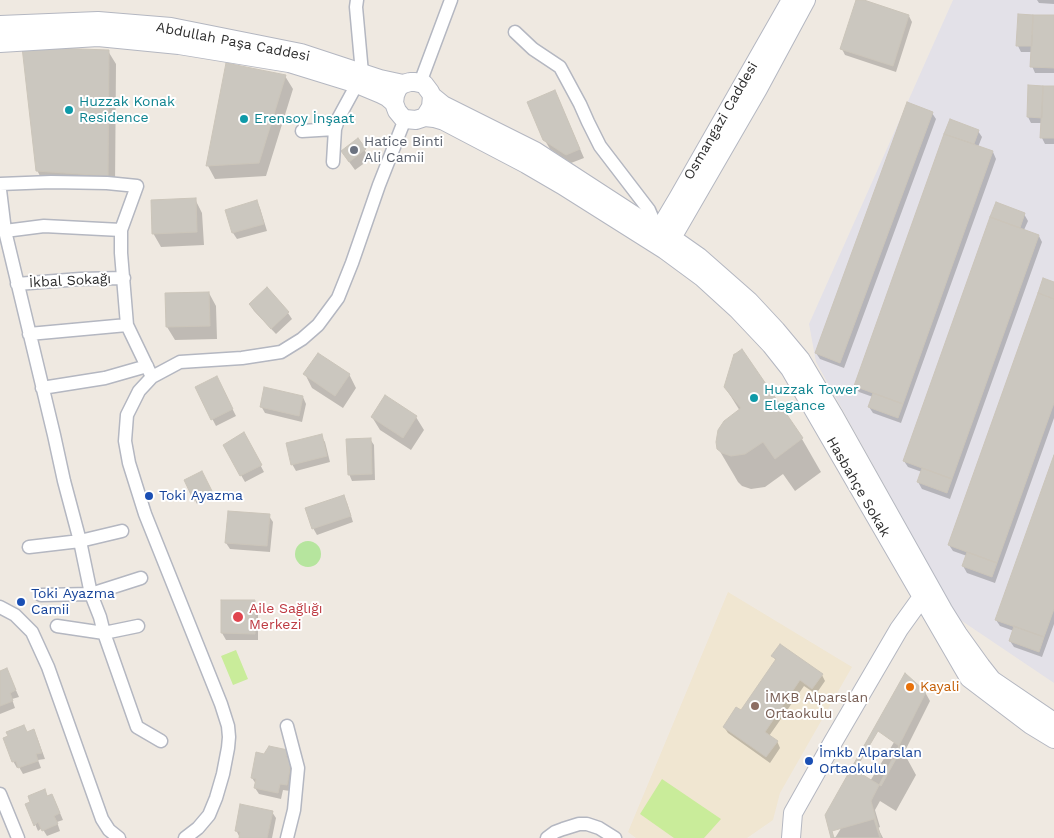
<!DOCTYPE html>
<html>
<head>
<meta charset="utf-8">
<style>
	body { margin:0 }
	canvas { display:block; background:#efe9e1 }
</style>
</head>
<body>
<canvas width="1054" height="838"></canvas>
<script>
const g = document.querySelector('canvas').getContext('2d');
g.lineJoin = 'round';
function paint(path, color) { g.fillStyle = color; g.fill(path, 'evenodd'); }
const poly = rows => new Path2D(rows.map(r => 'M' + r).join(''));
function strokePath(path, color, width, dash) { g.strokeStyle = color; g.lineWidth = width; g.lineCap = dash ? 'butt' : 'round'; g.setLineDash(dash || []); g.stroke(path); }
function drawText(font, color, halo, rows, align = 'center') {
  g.font = font + ' "Work Sans",sans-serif'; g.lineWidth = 4; g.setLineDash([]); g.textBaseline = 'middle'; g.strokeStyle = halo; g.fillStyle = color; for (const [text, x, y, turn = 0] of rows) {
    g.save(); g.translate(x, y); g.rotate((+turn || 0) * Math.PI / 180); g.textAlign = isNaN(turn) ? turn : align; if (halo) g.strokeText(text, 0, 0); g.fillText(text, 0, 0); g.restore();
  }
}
paint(poly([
	[953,0,1054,0,1054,683,959,619,816,362,809,324]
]), '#e3e1e8');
paint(poly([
	[728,592,852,667,780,793,773,820,747,838,636,838,628,832]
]), '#f0e6d1');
paint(poly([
	'295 554a13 13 0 1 1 26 0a13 13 0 1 1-26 0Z'
]), '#b6e59e');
paint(poly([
	[236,650,248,679,233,685,221,656],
	[662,779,721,819,704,838,674,838,640,814]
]), '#c9ec9a');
paint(poly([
	[857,0,909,16,912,22,896,72,845,55,842,49],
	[1037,0,1054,0,1054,4,1039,3],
	[1054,16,1054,73,1035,73,1032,66,1033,52,1021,52,1018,46],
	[108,51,116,64,115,189,44,184,37,170],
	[227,64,285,76,293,89,266,176,215,179,208,166],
	[1054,87,1054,144,1045,144,1042,138,1043,123,1031,123,1028,117],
	[554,91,559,100,584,158,571,163,550,149,544,139],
	[932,113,936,119,844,368,820,359,816,353],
	[950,121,978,131,982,137,978,147,993,152,996,159,901,423,873,413,869,407,873,397,859,392,855,386],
	[358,140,370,159,355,170,347,159],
	[195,199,202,213,204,245,161,247,153,233],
	[257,202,260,208,267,231,237,239,233,233,227,210],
	[996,204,1024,214,1028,221,1024,230,1039,236,1042,242,950,499,922,489,918,482,922,472,908,467,904,461],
	[1054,284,1054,418,995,583,967,573,963,566,967,556,953,551,949,545],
	[209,293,216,306,217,339,175,340,167,327,166,294],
	[250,305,288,313,292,319,276,334,254,311],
	[742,350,802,439,821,472,795,491,783,474,765,487,751,489,742,486,738,482,718,448,740,411,725,387],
	[305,374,349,374,356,388,343,408,312,388],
	[220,384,236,416,216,426,196,388],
	[303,397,306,404,302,422,265,413,261,406],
	[372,417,416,417,424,430,411,450,380,430],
	[244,434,264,472,245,482,224,446],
	[321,436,325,442,330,462,296,471,292,464],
	[370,439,374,445,375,480,352,481,349,474],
	[1054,459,1054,624,1042,657,1014,647,1010,641,1014,631,1000,626,996,620],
	[202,473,214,495,197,504,185,481],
	[343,497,347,503,353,522,317,535,313,528],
	[269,516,273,522,270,552,230,549,226,543],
	[222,601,254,602,258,608,258,640,226,640,222,633],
	[773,656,822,675,825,681,816,694,804,686,769,736,777,741,780,748,770,763,728,733,724,727,741,712,776,661],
	[7,670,19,697,12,699,15,708,0,714,0,671,1,672],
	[925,692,930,701,904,753,916,775,896,811,880,801,875,810,880,827,878,828,883,838,835,838],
	[37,737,45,759,38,760,41,768,23,774,19,767,17,768,13,761],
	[287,751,295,766,290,791,283,790,281,799,259,794,255,788,256,784,252,778,265,755],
	[44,791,48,797,55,801,63,820,57,822,60,831,47,836,42,828,38,831,27,805],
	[272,812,276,818,272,838,240,838,236,830]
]), '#0003');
const building = poly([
	[856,0,864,0,909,15,893,66,840,49,856,0],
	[1018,14,1033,15,1032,46,1016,46,1018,14],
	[1033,15,1054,15,1054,68,1030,67,1033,15],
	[22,47,109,50,108,176,36,171,22,47],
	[226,63,286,75,259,163,206,166,226,63],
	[1028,85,1043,86,1042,118,1027,117,1028,85],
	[1043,86,1054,86,1054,138,1040,138,1043,86],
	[555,90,580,149,566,155,543,140,527,102,555,90],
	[907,102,933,112,840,363,815,353,907,102],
	[950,119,979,130,974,144,944,134,950,119],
	[944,134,993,151,903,404,854,386,944,134],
	[358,138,366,149,349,162,341,151,358,138],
	[196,198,197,232,152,234,151,200,196,198],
	[257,200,264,224,232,233,225,210,257,200],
	[996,202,1025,213,1020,228,990,217,996,202],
	[990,217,1039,235,952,479,903,461,990,217],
	[1043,278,1054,282,1054,299,1038,293,1043,278],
	[267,287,289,312,271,329,249,304,267,287],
	[209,292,210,326,166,327,165,293,209,292],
	[1038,293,1054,299,1054,403,997,563,948,545,1038,293],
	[742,349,803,438,775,459,763,442,745,454,731,456,722,453,717,449,716,442,718,430,724,421,741,408,724,387,734,354,735,354,742,349],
	[318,353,350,374,335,396,303,374,318,353],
	[217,376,233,409,211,420,195,387,217,376],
	[264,387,303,396,299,416,260,407,264,387],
	[873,393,903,404,898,418,868,407,873,393],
	[385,395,417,416,403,438,371,417,385,395],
	[244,432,262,465,240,476,223,445,244,432],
	[322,434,327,456,291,465,286,443,322,434],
	[371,438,372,474,348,475,346,439,371,438],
	[1054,455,1054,609,1044,637,995,620,1054,455],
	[922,468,952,479,947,493,917,482,922,468],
	[202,471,212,491,194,501,184,480,202,471],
	[344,495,351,516,312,529,305,508,344,495],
	[228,511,270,514,267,546,225,543,228,511],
	[967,552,997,563,992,577,962,566,967,552],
	[221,600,255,600,255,634,221,633,221,600],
	[1014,626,1044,637,1039,652,1009,641,1014,626],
	[780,644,823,674,812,689,800,680,765,732,778,741,766,757,723,727,736,707,741,710,776,659,771,656,780,644],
	[7,668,16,690,10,693,13,701,0,706,0,671,7,668],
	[905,673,926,692,871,801,881,838,831,838,825,815,905,673],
	[24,725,27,732,34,729,42,753,36,754,38,761,18,768,16,761,12,762,3,738,8,736,6,732,24,725],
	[878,731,902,748,881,786,855,770,878,731],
	[269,746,288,750,286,757,292,758,287,785,280,784,278,793,254,788,256,779,251,778,256,752,264,754,269,746],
	[45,789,47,796,52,794,60,813,54,816,58,824,42,831,38,822,34,826,25,804,30,802,28,796,45,789],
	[240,804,273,811,267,838,239,838,240,832,235,831,240,804],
	[874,819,880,838,834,838,832,831,874,819]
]);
paint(building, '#cbc7bf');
strokePath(building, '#cbc5ba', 1);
const street = poly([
	[357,0,356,7,362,73],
	[515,32,533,49,560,67,580,104,588,122,600,146,649,210,658,231],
	[420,83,451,0],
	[302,131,335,129],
	[333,162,335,129,339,117,357,84],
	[0,184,51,182,107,183,137,186,121,230,121,253,127,325,152,377],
	[0,190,5,231,54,435,64,481,80,541,91,594,100,617,104,633,137,727,161,741],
	[5,231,44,226,121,230],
	[17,284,80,279,124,278],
	[29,334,127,325],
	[42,388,105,378,147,366],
	[29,547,80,541,122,531],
	[41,595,91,594,141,578],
	[0,607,15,615,32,632,48,667,102,819,109,830,119,838],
	[57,626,104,633,138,626],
	[287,726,298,768,294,810,287,838],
	[0,794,18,838],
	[185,838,198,828,209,815,216,798,223,774,228,748,229,737,228,726,221,704,145,514,129,463,125,441,127,415,139,391,152,377,180,362,242,358,281,352,302,339,318,325,338,298,352,263,379,185,405,119],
	[547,838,555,832,563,829,579,824,587,824,599,828,615,838]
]);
const secondary = poly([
	[0,25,98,21,171,27,301,53,380,79,403,84],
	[0,43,98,37,179,45,289,63,357,84,381,94,387,97,394,103],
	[410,82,415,82,424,84,430,92,432,96,431,107,425,117,416,120,405,119,402,117,397,111,394,103,395,95,398,88,403,84,410,82],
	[432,96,443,105,535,151,658,231,672,238,699,257,749,301,776,330,801,360,833,414,943,610,958,634,981,666,992,680,1054,722],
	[425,117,434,118,444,121,526,164,562,185,665,250,703,278,737,309,771,345,790,369,969,678,1031,725,1054,739],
	[653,240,678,198,791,0],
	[666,248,758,89,806,0],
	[791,838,793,813,833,742,899,629,922,597,929,590]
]);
strokePath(street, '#b4b7c1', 15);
strokePath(secondary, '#b4b7c1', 20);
strokePath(street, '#fff', 12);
strokePath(secondary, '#fff', 18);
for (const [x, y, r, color] of [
	[69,110,5,"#0f9aa8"],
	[244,119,5,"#0f9aa8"],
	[354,150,5,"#6b7280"],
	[754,398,5,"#0f9aa8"],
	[149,496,5,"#1a4fb4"],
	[21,602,5,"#1a4fb4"],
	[238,617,6,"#e0444e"],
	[910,687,5,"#e8710a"],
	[755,706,5,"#8d6e63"],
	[809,761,5,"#1a4fb4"]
]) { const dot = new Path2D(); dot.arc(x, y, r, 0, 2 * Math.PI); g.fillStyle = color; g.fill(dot); strokePath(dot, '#fff', 2); }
drawText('14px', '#2e2e2e', '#fff', [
	["Abdullah Paşa Caddesi",233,42,11],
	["Osmangazi Caddesi",721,121,-60],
	["İkbal Sokağı",70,281,-3],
	["Hasbahçe Sokak",858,487,60]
]);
drawText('14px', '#0d838f', '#fff', [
	["Huzzak Konak",79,102],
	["Residence",79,118],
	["Erensoy İnşaat",254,119],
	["Huzzak Tower",764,390],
	["Elegance",764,406]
], 'left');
drawText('14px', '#5b616d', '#fff', [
	["Hatice Binti",364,142],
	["Ali Camii",364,158]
], 'left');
drawText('14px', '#164399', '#fff', [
	["Toki Ayazma",159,496],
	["Toki Ayazma",31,594],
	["Camii",31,610],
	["İmkb Alparslan",819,753],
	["Ortaokulu",819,769]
], 'left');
drawText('14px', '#be3a42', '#fff', [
	["Aile Sağlığı",249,609],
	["Merkezi",249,625]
], 'left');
drawText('14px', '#c56008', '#fff', [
	["Kayali",920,687]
], 'left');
drawText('14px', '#785e54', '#fff', [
	["İMKB Alparslan",765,698],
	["Ortaokulu",765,714]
], 'left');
</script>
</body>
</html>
